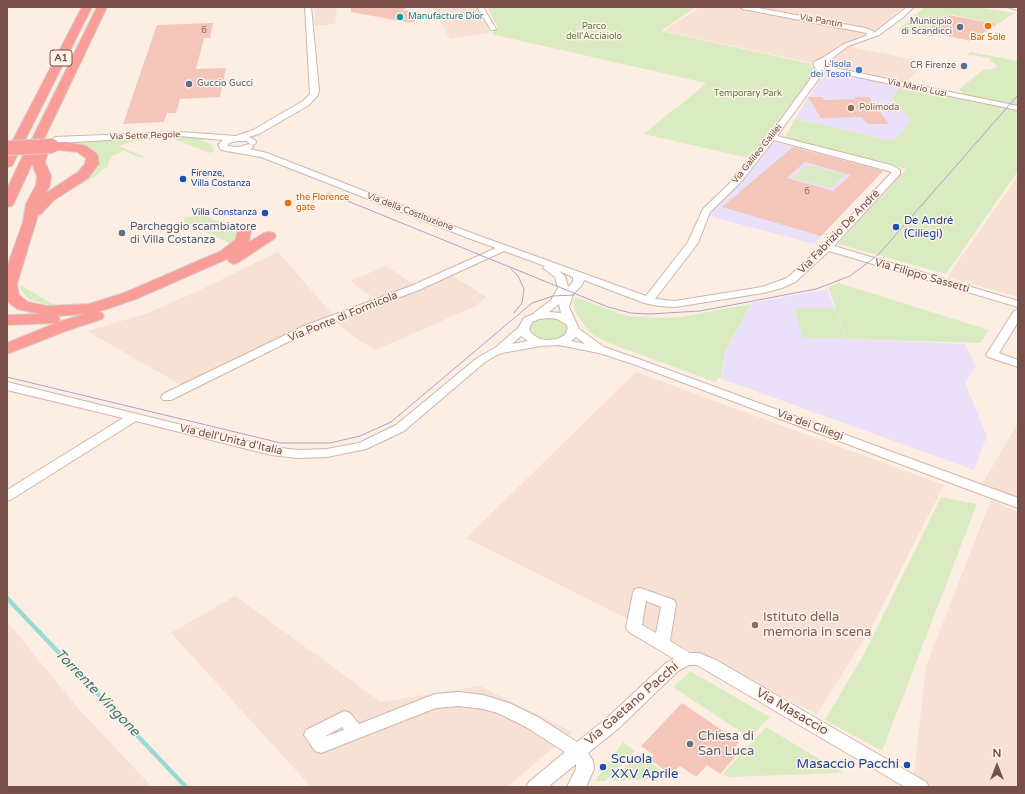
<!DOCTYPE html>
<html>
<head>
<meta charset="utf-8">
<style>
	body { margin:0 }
	#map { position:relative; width:1025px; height:794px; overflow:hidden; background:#fdeee3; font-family:"Varela Round",sans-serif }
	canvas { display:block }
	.frame { position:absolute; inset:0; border:8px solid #774f48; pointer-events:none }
	.north { position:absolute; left:977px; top:746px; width:40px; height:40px; -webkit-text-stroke:3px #fff3ea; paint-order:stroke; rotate:0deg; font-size:11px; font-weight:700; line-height:16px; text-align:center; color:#774f48 }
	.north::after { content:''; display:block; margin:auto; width:14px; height:18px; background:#774f48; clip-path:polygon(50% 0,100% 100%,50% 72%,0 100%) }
</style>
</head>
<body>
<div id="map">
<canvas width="1025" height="794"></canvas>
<div class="frame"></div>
<div class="north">N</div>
</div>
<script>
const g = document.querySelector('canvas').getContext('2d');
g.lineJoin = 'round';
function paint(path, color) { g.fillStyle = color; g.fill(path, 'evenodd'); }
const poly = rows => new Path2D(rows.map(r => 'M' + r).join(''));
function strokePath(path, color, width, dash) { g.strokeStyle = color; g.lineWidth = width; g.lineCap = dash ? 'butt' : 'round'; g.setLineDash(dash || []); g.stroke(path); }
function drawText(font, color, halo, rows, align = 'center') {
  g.font = font + ' "Varela Round",sans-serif'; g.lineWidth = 3; g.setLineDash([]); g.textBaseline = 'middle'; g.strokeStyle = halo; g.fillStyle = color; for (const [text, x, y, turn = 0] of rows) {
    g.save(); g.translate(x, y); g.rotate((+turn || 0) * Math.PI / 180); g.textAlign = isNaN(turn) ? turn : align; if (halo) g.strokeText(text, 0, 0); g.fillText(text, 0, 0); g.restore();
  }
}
paint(poly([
	[314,7,337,7,335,24,315,26],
	[432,7,475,7,490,33,450,39],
	[700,7,903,7,863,41,852,47,927,62,905,83,664,31],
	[1018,176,1018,297,947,277],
	[278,252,333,315,183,386,87,331,148,313,196,292],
	[386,266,420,288,452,275,486,297,474,307,375,350,353,336,336,322,383,305,350,281],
	[636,372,944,485,871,628,817,714,466,538],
	[1018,423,1018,498,982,484],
	[991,500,1018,512,1018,787,934,787,914,775,926,666],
	[235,596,381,702,480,686,572,732,507,787,311,787,171,633],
	[7,621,77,707,152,787,7,787]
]), '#f7e0d4');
paint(poly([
	[826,70,900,87,892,98,911,121,894,141,795,119],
	[772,141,884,170,814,244,716,218,707,213],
	[827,289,847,339,965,344,976,366,965,383,987,436,974,470,722,379,725,353,752,303]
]), '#ebe0f9');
paint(poly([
	[487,7,696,7,661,31,812,64,810,66,819,70,752,159,644,134,675,108,676,109,706,83,491,34,498,28],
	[925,7,976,7,1015,13,997,24,948,14,924,30,938,34,932,37,897,30],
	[971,52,1018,61,1018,106,966,96,959,89,983,70,992,69,997,67,994,63,990,61,991,59,973,55,970,56,966,55],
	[900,87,1018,110,1018,171,946,274,838,244,906,169,784,139,795,119,894,141,911,121,892,98],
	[167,136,183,136,203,139,202,140,212,145,214,151,210,153,171,138,129,142,119,146,145,157,142,158,124,151,112,156,107,166,109,167,102,170,96,176,59,197,98,158,54,143],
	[806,165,845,174,831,188,792,178],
	[200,215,208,217,231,227,235,231,237,239,232,244,182,221,185,220,184,218,188,217],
	[839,283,989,330,981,343,847,339,836,310,845,339,802,337,795,308,836,309,828,287],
	[20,285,56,306,44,304,29,299,22,292],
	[575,297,626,316,660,318,681,317,751,304,725,352,721,378,719,378,715,382,609,343,590,333,576,313,573,303],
	[544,318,556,318,566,323,568,326,567,334,557,338,551,339,538,337,533,335,530,328,531,325,534,322],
	[941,497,977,504,882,751,825,720,864,654],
	[690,671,770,717,750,738,673,687],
	[766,727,843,773,728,777,723,774],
	[623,742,635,751,605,781,595,781],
	[638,754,665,773,660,779,611,781]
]), '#dbebc1');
strokePath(poly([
	[7,598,186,787]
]), '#9cdad7', 4.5);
paint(poly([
	[351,7,408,7,403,10,428,14,411,23,351,12],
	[948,15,997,24,971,41,924,31],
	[213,23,210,38,204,38,196,69,226,68,220,97,180,99,176,113,167,113,164,122,123,124,157,25],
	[808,97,822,97,824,100,856,99,854,97,869,97,889,124,867,124,862,117,821,118],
	[793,147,883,171,821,236,722,207],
	[805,162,851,175,833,191,787,178],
	[682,703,739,742,730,753,735,757,720,774,707,765,696,777,680,766,671,775,650,759,654,755,641,746]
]), '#f4c5b9');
const minor = poly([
	[305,7,311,7,319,90,318,95,309,105,259,134,249,137,255,140,256,142,255,144,252,145,246,141,237,141,229,143,227,146,239,147,249,144,252,145,253,147,250,149,267,153,474,234,646,296,688,242,703,209,734,179,774,129,817,70,813,64,814,62,824,57,844,44,866,36,867,33,743,9,740,7,753,7,865,28,873,31,874,33,907,7,914,7,901,19,879,35,848,46,830,60,828,64,835,68,1018,106,1018,110,833,72,823,67,825,70,777,136,891,165,900,170,900,174,834,246,1018,301,1018,307,829,251,795,282,782,288,763,293,675,307,659,306,644,303,584,280,582,285,573,294,569,307,579,329,604,347,644,361,1018,498,1018,508,636,365,599,353,559,345,541,346,502,353,497,355,485,362,404,431,366,449,327,457,298,458,271,455,136,421,12,499,7,501,7,490,123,418,7,390,7,382,271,447,298,450,327,449,359,443,396,425,477,358,495,348,518,328,524,318,533,314,551,300,558,288,555,277,543,268,545,266,504,251,419,290,312,330,171,400,163,400,161,397,163,394,304,326,411,286,496,248,468,238,261,157,221,150,218,145,223,140,180,136,55,143,51,140,55,137,180,132,236,136,253,130,303,101,310,94,305,7],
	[774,140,892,172,824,245,787,278,762,287,675,301,655,299,698,243,710,212,740,183,774,140],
	[559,271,573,277,573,282,568,287,565,276,559,271],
	[559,304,561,313,549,312,559,304],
	[549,318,557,319,566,324,568,328,565,335,557,339,546,340,538,338,531,333,529,329,532,322,539,319,549,318],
	[521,336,528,341,512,344,521,336],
	[576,337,585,344,571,341,576,337],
	[477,7,483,7,496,29,495,30,491,30,477,7],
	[1009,7,1018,7,1018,10,1010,8,1009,7],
	[1018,310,1018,322,999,353,1018,360,1018,367,988,357,986,355,1014,311,1018,310],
	[640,588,674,600,676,604,670,641,690,653,699,653,716,660,926,782,929,787,905,787,697,665,689,665,678,671,619,728,588,753,593,761,594,769,586,787,567,787,576,769,576,764,548,787,526,787,529,782,565,752,526,727,498,713,483,709,459,706,436,708,321,753,315,751,304,735,306,730,344,711,350,713,359,724,435,694,459,692,483,695,509,703,538,717,577,742,607,718,666,663,674,659,629,632,626,628,633,593,635,589,640,588],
	[646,601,661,607,656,633,642,625,646,601],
	[342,727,344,730,324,737,342,727]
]);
const highway = poly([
	[82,7,92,7,25,140,23,143,15,143,13,140,82,7],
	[97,7,107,7,44,139,42,142,34,142,32,139,97,7],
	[52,142,66,142,86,146,97,154,98,157,99,164,88,178,54,200,41,214,38,215,17,284,19,295,28,302,47,306,89,304,124,293,221,251,236,239,237,231,239,228,244,227,249,228,251,231,249,242,264,233,269,232,274,233,276,236,274,239,239,262,234,264,229,262,227,259,136,299,98,312,102,313,104,316,102,319,66,331,7,354,7,343,56,323,7,325,7,315,40,314,17,309,7,301,7,267,23,222,26,204,36,185,37,176,32,164,14,203,12,206,7,207,7,189,28,145,46,145,52,142],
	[49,149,77,152,86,158,85,164,78,172,46,193,50,185,51,176,45,162,49,149],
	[85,314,58,322,60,319,58,316,85,314],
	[14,146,19,147,20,150,12,166,7,167,7,151,9,147,14,146]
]);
strokePath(minor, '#d1b5ac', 2);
strokePath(highway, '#d9cecc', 2);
paint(minor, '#fff');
paint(highway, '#fa9c97');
strokePath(poly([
	[328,193,608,307,631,313,649,314,700,311,816,289,850,276,878,255,1018,95],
	[511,269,518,276,524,289,522,303,514,313],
	[7,377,281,443,330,443,360,436,391,422,532,303,553,296,574,295]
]), '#aea1c7', 1);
const highwayBridge = poly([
	[7,148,52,146]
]);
strokePath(highwayBridge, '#d9cecc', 16, []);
strokePath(highwayBridge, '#fa9c97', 14);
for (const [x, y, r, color] of [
	[400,17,4,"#0f9aa8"],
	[988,26,4,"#e8710a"],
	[960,27,4,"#5c6f8a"],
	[964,66,4,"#5c6f8a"],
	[859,70,4,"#3f7fe0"],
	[189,84,4,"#5c6f8a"],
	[851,108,4,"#8d6e63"],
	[183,179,4,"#1a4fb4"],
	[288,203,4,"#e8710a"],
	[265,213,4,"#1a4fb4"],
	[896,227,4,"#1a4fb4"],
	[122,233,4,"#5c6f8a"],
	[755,625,4,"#8d6e63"],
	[690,744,4,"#6b7280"],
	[907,765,4,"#1a4fb4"],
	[603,767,4,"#1a4fb4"]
]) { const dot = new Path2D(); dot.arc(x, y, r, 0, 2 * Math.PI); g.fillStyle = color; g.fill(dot); strokePath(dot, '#fff3ea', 1.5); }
drawText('9px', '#0d838f', '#fff3ea', [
	["Manufacture Dior",408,17]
], 'left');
drawText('9px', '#774f48', '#fff3ea', [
	["Via Pantin",821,21,10],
	["Via Mario Luzi",917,88,12],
	["Via Sette Regole",145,136,-2],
	["Via Galileo Galilei",757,154,-51],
	["Via della Costituzione",410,212,21]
]);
drawText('9px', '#4e5e75', '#fff3ea', [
	["Municipio",952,22],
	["di Scandicci",952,32],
	["CR Firenze",956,66],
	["Guccio Gucci",197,84,"left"]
], 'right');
drawText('9px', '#5a773c', '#fff3ea', [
	["Parco",594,27],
	["dell'Acciaiolo",594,37],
	["Temporary Park",748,94]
]);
drawText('9px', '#966c64', null, [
	["6",204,31],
	["6",807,192]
]);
drawText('9px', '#c56008', '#fff3ea', [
	["Bar Sole",988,38],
	["the Florence",296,198,"left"],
	["gate",296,208,"left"]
]);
drawText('9px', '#366cbe', '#fff3ea', [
	["L'Isola",851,65],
	["dei Tesori",851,75]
], 'right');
drawText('9px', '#785e54', '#fff3ea', [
	["Polimoda",859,108]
], 'left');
drawText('9px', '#164399', '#fff3ea', [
	["Firenze,",191,174],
	["Villa Costanza",191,184],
	["Villa Constanza",257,213,"right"]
], 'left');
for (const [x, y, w] of [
	[61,58,22]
]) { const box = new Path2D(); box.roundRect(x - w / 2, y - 8, w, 16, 3); g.fillStyle = '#fff3ea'; g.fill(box); strokePath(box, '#774f48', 1); }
drawText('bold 10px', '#774f48', null, [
	["A1",61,58]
]);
drawText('11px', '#164399', '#fff3ea', [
	["De André",904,221],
	["(Ciliegi)",904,234]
], 'left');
drawText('11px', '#4e5e75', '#fff3ea', [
	["Parcheggio scambiatore",130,227],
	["di Villa Costanza",130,240]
], 'left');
drawText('11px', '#774f48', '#fff3ea', [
	["Via Fabrizio De André",839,232,-46],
	["Via Filippo Sassetti",922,276,16],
	["Via Ponte di Formicola",343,317,-22],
	["Via dei Ciliegi",810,425,20],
	["Via dell'Unità d'Italia",231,440,13]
]);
drawText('13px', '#785e54', '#fff3ea', [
	["Istituto della",763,618],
	["memoria in scena",763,633]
], 'left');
drawText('13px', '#774f48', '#fff3ea', [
	["Via Gaetano Pacchi",632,704,-41],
	["Via Masaccio",792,712,30]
]);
drawText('13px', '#5b616d', '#fff3ea', [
	["Chiesa di",698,737],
	["San Luca",698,752]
], 'left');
drawText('13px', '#164399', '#fff3ea', [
	["Scuola",611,760],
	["XXV Aprile",611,775],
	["Masaccio Pacchi",899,765,"right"]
], 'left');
drawText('italic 14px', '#387673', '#fff3ea', [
	["Torrente Vingone",97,693,46]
]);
</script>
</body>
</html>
